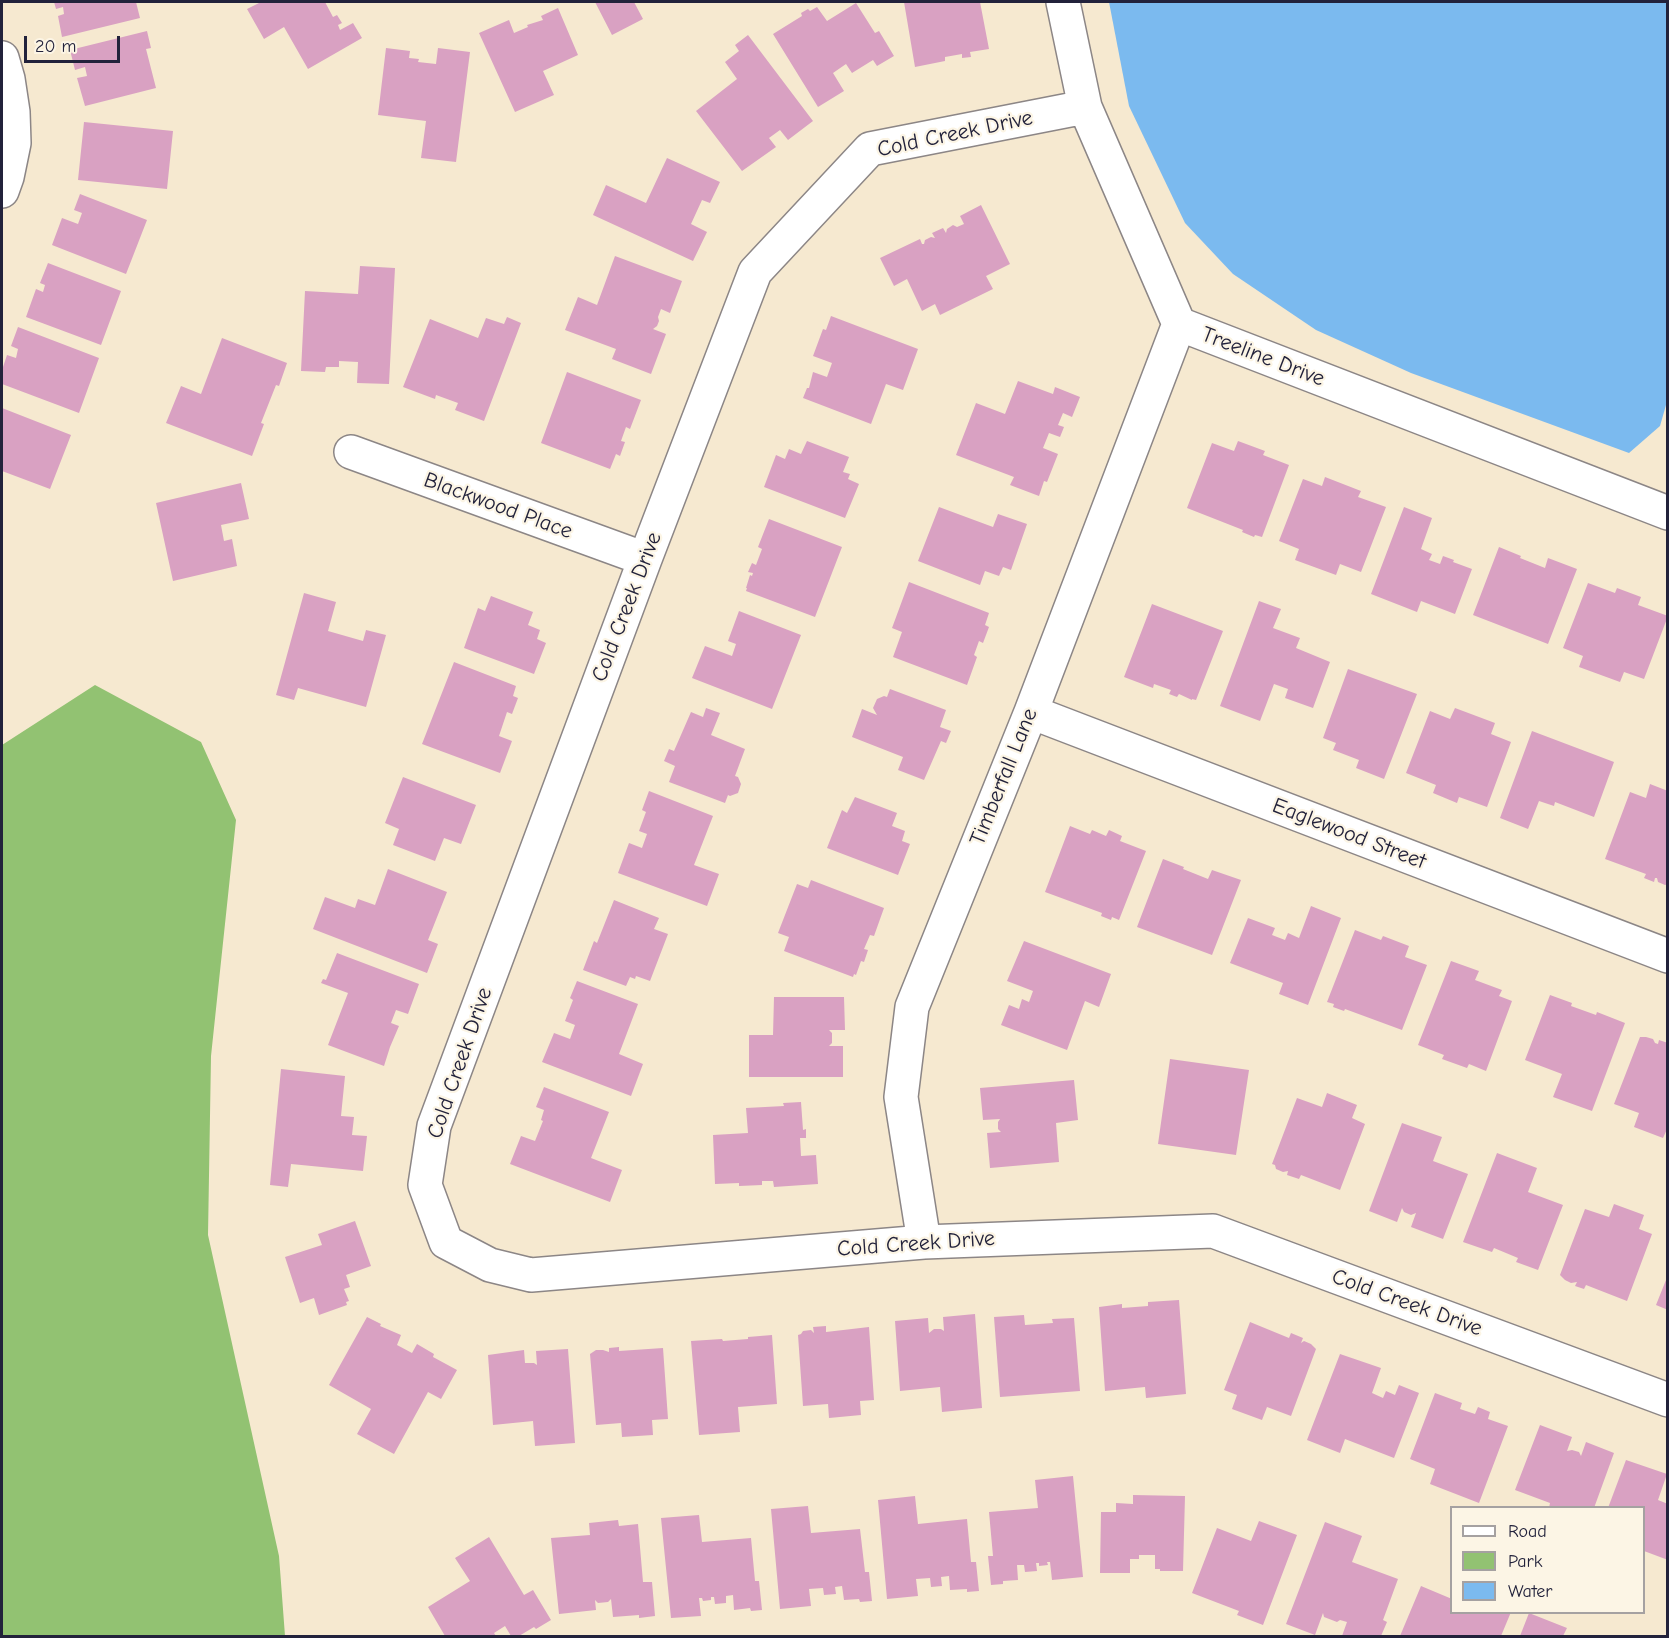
<!DOCTYPE html>
<html>
<head>
<meta charset="utf-8">
<style>
	body { margin:0 }
	#map { position:relative; width:1669px; height:1638px; overflow:hidden; background:#f6e9d0; font-family:"Comic Neue",sans-serif }
	canvas { display:block }
	.frame { position:absolute; inset:0; border:3px solid #22223b; pointer-events:none }
	.legend { position:absolute; left:1450px; top:1506px; width:195px; height:108px; box-sizing:border-box; background:#fcf5e5; border:2px solid #a5a1a1; margin:0; padding:8px 10px; list-style:none; font-size:18px; color:#22223b }
	.legend li { display:flex; align-items:center; gap:12px; height:30px }
	.legend b { width:30px; border:2px solid #a5a1a1 }
	.scale { position:absolute; left:24px; top:36px; width:96px; height:27px; box-sizing:border-box; border:3px solid #22223b; border-top:0; padding-left:8px; font-size:18px; line-height:21px; white-space:nowrap; color:#22223b; -webkit-text-stroke:4px #fcf5e5; paint-order:stroke }
</style>
</head>
<body>
<div id="map">
<canvas width="1669" height="1638"></canvas>
<div class="frame"></div>
<ul class="legend">
<li><b style="height:8px;background:#fff"></b>Road</li>
<li><b style="height:16px;background:#92c272"></b>Park</li>
<li><b style="height:16px;background:#7bbaef"></b>Water</li>
</ul>
<div class="scale">20 m</div>
</div>
<script>
const g = document.querySelector('canvas').getContext('2d');
g.lineJoin = 'round';
function paint(path, color) { g.fillStyle = color; g.fill(path, 'evenodd'); }
const poly = rows => new Path2D(rows.map(r => 'M' + r).join(''));
function strokePath(path, color, width, dash) { g.strokeStyle = color; g.lineWidth = width; g.lineCap = dash ? 'butt' : 'round'; g.setLineDash(dash || []); g.stroke(path); }
function drawText(font, color, halo, rows, align = 'center') {
  g.font = font + ' "Comic Neue",sans-serif'; g.lineWidth = 4.5; g.setLineDash([]); g.textBaseline = 'middle'; g.strokeStyle = halo; g.fillStyle = color; for (const [text, x, y, turn = 0] of rows) {
    g.save(); g.translate(x, y); g.rotate((+turn || 0) * Math.PI / 180); g.textAlign = isNaN(turn) ? turn : align; if (halo) g.strokeText(text, 0, 0); g.fillText(text, 0, 0); g.restore();
  }
}
paint(poly([
	[95,685,201,742,236,820,211,1056,208,1235,279,1556,285,1636,2,1636,2,745]
]), '#92c272');
paint(poly([
	[1109,2,1667,2,1668,398,1660,426,1629,453,1411,373,1316,330,1233,274,1185,223,1129,106]
]), '#7bbaef');
paint(poly([
	[54,2,136,2,140,18,62,37,58,16,64,14,63,7,56,9],
	[261,2,325,2,333,17,337,15,342,23,338,25,340,30,353,23,362,38,308,69,284,27,264,39,247,9],
	[595,2,634,2,643,19,612,35],
	[904,2,980,2,989,49,970,52,971,57,962,58,962,54,945,57,945,61,915,67],
	[856,3,875,33,879,31,894,56,877,66,873,60,852,73,846,64,833,73,844,91,818,107,773,34,802,16,801,13,808,9,810,11,817,7,827,21],
	[558,8,578,55,543,71,554,95,515,112,479,33,509,20,514,33,528,27,527,25,543,20,541,16],
	[147,31,151,48,146,49,156,88,85,106,77,78,87,76,85,67,75,70,70,50],
	[748,35,813,121,788,140,780,130,769,138,776,147,742,171,696,111,737,79,725,62,739,51,735,45],
	[386,48,410,51,409,58,419,59,418,62,436,64,438,48,470,52,456,162,421,158,426,121,378,115],
	[84,122,173,131,167,189,78,180],
	[667,158,720,182,710,203,702,200,691,224,707,232,693,261,593,215,606,185,646,203],
	[80,194,147,220,126,274,52,245,62,218,78,224,82,213,74,210],
	[981,205,1010,264,986,276,993,289,940,315,935,304,922,311,907,279,894,286,880,258,920,239,922,244,924,244,925,240,931,237,935,238,932,233,943,228,946,233,947,229,953,225,957,227,964,224,960,216],
	[615,256,682,281,670,313,661,309,658,317,659,321,657,326,653,329,666,334,651,374,612,359,616,349,565,330,578,297,597,305],
	[48,263,121,291,101,345,26,317,36,289,43,292,45,285,40,283],
	[360,266,395,268,389,384,357,383,358,362,339,361,339,367,326,367,325,372,301,371,305,291,358,294],
	[831,316,918,349,903,390,886,384,871,424,803,398,807,388,809,388,813,372,827,377,832,363,813,356,823,329,826,330],
	[507,317,521,323,484,421,455,410,458,403,436,395,435,399,403,387,430,319,478,338,486,318,504,324],
	[18,327,99,358,79,413,2,384,2,370,7,355,16,358,18,349,11,346],
	[222,338,287,363,279,386,276,385,261,423,264,424,252,456,166,423,181,386,201,394],
	[567,372,641,400,630,429,626,427,621,441,625,442,620,456,616,454,610,469,541,443],
	[1018,381,1053,394,1055,387,1080,397,1072,417,1063,413,1058,425,1064,427,1060,437,1049,433,1043,448,1058,454,1047,482,1044,481,1039,496,1010,485,1014,477,956,455,976,403,1005,414],
	[2,408,71,435,50,489,2,471],
	[807,441,849,457,843,472,850,474,848,479,859,484,845,518,764,487,776,455,785,459,789,449,801,454],
	[1238,441,1265,451,1263,455,1289,465,1262,537,1255,535,1254,537,1242,532,1243,530,1187,508,1212,443,1234,451],
	[1325,477,1361,491,1358,497,1386,507,1361,572,1340,564,1336,575,1295,560,1299,549,1279,541,1303,479,1322,486],
	[241,483,249,519,221,525,224,541,232,539,237,566,173,581,156,503],
	[939,507,993,527,998,514,1027,524,1011,570,1003,567,999,576,985,571,980,585,918,561],
	[1404,507,1432,518,1421,549,1432,554,1429,560,1440,564,1443,556,1454,560,1453,562,1472,569,1455,614,1421,601,1417,612,1371,594],
	[769,519,842,547,815,617,746,591,747,588,746,588,750,575,752,576,753,573,748,572,752,563,756,565,762,549,758,547],
	[1499,547,1521,556,1520,558,1545,568,1548,558,1577,569,1548,644,1473,615],
	[909,582,989,613,985,625,989,627,983,643,979,641,974,655,977,657,967,685,893,657,902,632,892,628],
	[1588,583,1615,593,1617,588,1641,597,1638,605,1668,616,1644,679,1624,672,1620,682,1579,667,1583,656,1563,648],
	[304,593,336,602,328,631,363,641,366,630,386,635,366,707,298,688,294,700,276,695],
	[491,596,533,612,528,625,540,630,537,639,546,643,534,674,464,648,478,608,485,611],
	[1259,601,1281,609,1273,628,1300,638,1296,648,1330,662,1313,708,1285,698,1288,689,1274,684,1260,721,1220,706],
	[1152,604,1223,631,1196,700,1192,699,1192,700,1179,694,1177,697,1169,694,1171,690,1154,684,1153,688,1124,677],
	[739,611,801,635,772,709,692,678,705,646,732,656,736,644,728,641],
	[454,662,516,686,513,696,518,698,512,714,507,712,499,736,512,741,500,773,422,744],
	[1348,669,1417,694,1384,779,1356,768,1359,760,1333,750,1336,743,1323,738],
	[890,689,946,710,940,727,951,731,946,743,941,741,924,780,898,770,903,757,852,737,862,709,877,715,873,708,877,699,884,696,887,697],
	[706,708,720,713,711,735,745,749,735,776,738,777,741,784,738,793,730,796,728,795,725,803,669,782,675,766,664,761,669,749,674,751,691,712,703,717],
	[1455,708,1495,723,1491,734,1511,742,1487,807,1459,797,1457,803,1433,793,1436,785,1406,773,1430,711,1450,719],
	[1532,731,1614,762,1594,817,1555,802,1554,806,1539,801,1528,829,1500,818],
	[403,777,476,805,461,844,444,838,435,861,393,845,399,829,385,823],
	[1650,784,1668,791,1668,884,1665,885,1658,882,1657,878,1655,878,1654,882,1644,878,1646,874,1605,859,1630,792,1646,798],
	[649,791,713,816,694,865,719,874,707,906,618,873,629,843,642,848,647,834,639,831,646,812,642,810],
	[855,797,897,813,892,826,905,831,902,841,910,844,898,875,827,848,842,810,847,813],
	[1070,826,1090,834,1092,830,1106,836,1109,830,1122,836,1120,841,1146,851,1119,920,1112,917,1111,920,1101,916,1102,913,1045,892],
	[1163,859,1184,867,1183,869,1208,879,1212,870,1241,880,1212,955,1137,927],
	[388,869,447,892,428,940,438,944,427,973,313,929,325,897,355,908,358,899,375,905],
	[811,880,884,908,874,936,870,935,864,949,868,950,864,962,861,961,856,975,854,974,853,977,784,951,789,937,778,933,797,884,808,888],
	[614,900,659,918,654,929,668,934,650,981,636,976,635,979,630,977,626,986,583,970,594,941,597,943],
	[1311,906,1341,918,1308,1005,1279,994,1283,983,1230,963,1248,918,1275,928,1272,935,1285,940,1288,933,1299,938],
	[1355,930,1381,940,1383,936,1409,946,1405,957,1427,965,1402,1030,1345,1009,1344,1011,1333,1007,1334,1004,1327,1002],
	[1024,941,1111,974,1099,1007,1085,1001,1067,1050,1001,1025,1009,1005,1019,1009,1022,999,1029,1002,1033,991,1007,981],
	[337,953,419,984,408,1014,396,1010,391,1023,399,1026,390,1047,384,1066,328,1045,348,993,321,983,323,979,326,980],
	[1451,961,1479,971,1475,980,1502,990,1499,996,1512,1001,1486,1071,1469,1064,1467,1068,1442,1059,1444,1055,1418,1045],
	[577,981,638,1004,619,1054,643,1064,631,1096,542,1062,554,1033,570,1039,575,1025,565,1021,573,1000,570,998],
	[1550,995,1572,1003,1571,1006,1596,1015,1597,1012,1625,1023,1592,1111,1553,1097,1562,1074,1525,1060],
	[774,997,844,997,845,1030,829,1030,832,1033,832,1043,829,1046,843,1046,843,1077,749,1077,749,1035,773,1035],
	[1640,1037,1646,1037,1653,1039,1655,1043,1658,1044,1659,1040,1668,1043,1668,1127,1663,1138,1634,1127,1639,1113,1614,1104],
	[1170,1059,1249,1070,1236,1155,1158,1144],
	[281,1069,345,1076,341,1116,354,1117,352,1135,367,1136,363,1171,291,1164,288,1187,270,1185],
	[1074,1080,1078,1120,1056,1123,1059,1162,990,1168,987,1133,1001,1132,998,1129,998,1122,1000,1119,983,1120,980,1088],
	[544,1087,609,1112,591,1158,622,1170,610,1202,510,1164,521,1136,535,1141,543,1121,541,1120,544,1110,536,1107],
	[1327,1093,1357,1105,1352,1118,1365,1124,1340,1190,1301,1175,1299,1179,1287,1175,1288,1171,1283,1172,1276,1169,1275,1165,1272,1164,1297,1098,1322,1107],
	[801,1102,803,1130,806,1129,806,1138,800,1138,801,1156,816,1155,818,1184,774,1187,773,1181,762,1181,762,1185,739,1186,739,1183,715,1184,713,1135,748,1133,746,1108,784,1106,783,1103],
	[1402,1123,1442,1137,1433,1161,1468,1174,1443,1239,1411,1227,1416,1213,1411,1215,1404,1212,1402,1208,1397,1222,1369,1211],
	[1497,1153,1537,1168,1528,1192,1563,1205,1538,1270,1516,1262,1518,1258,1494,1248,1492,1252,1463,1242],
	[1614,1204,1644,1215,1639,1229,1652,1234,1627,1301,1586,1285,1584,1289,1575,1286,1577,1282,1571,1283,1565,1280,1560,1275,1585,1209,1609,1217],
	[355,1221,371,1266,346,1275,350,1287,344,1289,349,1301,346,1302,347,1305,319,1315,314,1298,300,1303,285,1257,322,1245,318,1234],
	[1668,1275,1668,1310,1656,1305],
	[1179,1300,1186,1394,1146,1398,1145,1387,1105,1391,1099,1307,1122,1304,1122,1308,1148,1306,1148,1302],
	[975,1314,982,1408,942,1412,940,1387,900,1391,895,1321,928,1318,929,1333,934,1329,941,1329,944,1331,943,1317],
	[1024,1315,1025,1325,1053,1323,1052,1319,1074,1318,1080,1391,1000,1397,994,1317],
	[367,1317,381,1324,380,1326,401,1335,397,1345,412,1353,417,1344,434,1354,433,1357,457,1370,441,1399,428,1392,394,1454,357,1434,371,1409,329,1385],
	[1250,1322,1289,1338,1291,1333,1303,1338,1301,1343,1304,1341,1311,1344,1316,1349,1291,1416,1267,1407,1262,1420,1232,1409,1237,1395,1224,1390],
	[826,1326,826,1332,869,1327,874,1400,860,1401,861,1415,829,1418,828,1404,803,1406,798,1335,801,1334,803,1331,811,1330,814,1333,813,1327],
	[772,1335,777,1404,738,1407,740,1432,699,1435,691,1341,722,1339,723,1341,748,1339,748,1337],
	[619,1347,619,1351,663,1348,668,1419,652,1420,653,1435,622,1437,621,1423,596,1425,590,1354,596,1350,603,1350,609,1352,609,1348],
	[568,1349,575,1443,535,1446,533,1421,493,1425,488,1355,524,1350,525,1363,534,1363,537,1365,536,1351],
	[1340,1354,1381,1368,1372,1393,1383,1398,1386,1391,1395,1395,1399,1385,1419,1393,1394,1458,1345,1439,1340,1453,1307,1440],
	[1435,1393,1462,1403,1460,1409,1475,1414,1478,1407,1490,1412,1488,1419,1508,1426,1479,1503,1430,1484,1435,1469,1410,1459],
	[1540,1425,1572,1437,1567,1451,1572,1450,1579,1452,1581,1456,1586,1442,1614,1453,1594,1508,1549,1508,1550,1503,1515,1490],
	[1626,1460,1667,1474,1658,1500,1668,1504,1668,1560,1644,1551,1644,1508,1608,1508],
	[1073,1476,1083,1577,1052,1580,1050,1562,1047,1562,1048,1565,1039,1566,1039,1563,1036,1563,1037,1571,1025,1572,1024,1565,1017,1565,1018,1580,1003,1581,1003,1584,991,1585,988,1556,993,1556,989,1512,1038,1508,1035,1480],
	[1133,1495,1185,1496,1183,1571,1160,1571,1160,1569,1155,1569,1155,1555,1139,1555,1139,1559,1130,1559,1130,1573,1100,1573,1101,1512,1116,1512,1116,1503,1133,1504],
	[915,1496,918,1524,967,1519,971,1562,976,1562,979,1591,967,1592,967,1589,950,1590,949,1576,941,1577,942,1586,931,1587,930,1578,916,1579,918,1596,887,1599,878,1500],
	[808,1506,811,1533,860,1529,865,1572,869,1572,872,1601,860,1602,859,1599,844,1600,842,1586,835,1587,836,1594,824,1595,823,1588,809,1589,811,1606,780,1609,771,1509],
	[699,1515,702,1542,751,1538,755,1581,759,1581,762,1610,751,1611,750,1608,734,1610,733,1595,726,1596,726,1603,715,1604,714,1597,711,1597,711,1600,703,1601,702,1598,699,1598,701,1616,671,1618,661,1518],
	[618,1520,619,1526,638,1524,643,1582,652,1582,655,1616,639,1618,639,1615,613,1617,611,1599,608,1602,598,1603,595,1600,596,1610,559,1614,551,1538,590,1535,589,1523],
	[1259,1521,1297,1535,1263,1625,1237,1615,1239,1611,1192,1593,1217,1528,1251,1541],
	[1325,1522,1362,1536,1352,1562,1398,1579,1383,1620,1387,1622,1381,1636,1342,1636,1347,1622,1340,1620,1337,1622,1324,1617,1323,1613,1315,1635,1286,1624],
	[489,1537,524,1595,533,1590,551,1620,536,1629,534,1627,519,1636,511,1636,505,1626,494,1633,496,1636,445,1636,428,1607,470,1581,455,1558],
	[1421,1586,1452,1599,1452,1612,1511,1612,1501,1636,1400,1636],
	[1529,1613,1567,1628,1563,1636,1520,1636]
]), '#d9a1c2');
const street = poly([
	[1063,2,1085,107,1179,324,1668,513],
	[2,58,8,79,13,112,14,143,7,177,2,191],
	[1085,107,870,149,755,272,645,559,434,1126,425,1185,446,1242,490,1265,531,1275,924,1242,1213,1231,1668,1400],
	[351,452,645,559],
	[1031,712,1668,956],
	[924,1242,901,1097,912,1007,1031,712,1179,324]
]);
strokePath(street, '#8c8686', 36);
strokePath(street, '#fff', 33);
drawText('22px', '#22223b', '#fcf5e5', [
	["Cold Creek Drive",955,134,-12],
	["Treeline Drive",1263,357,21],
	["Blackwood Place",498,506,20],
	["Cold Creek Drive",627,607,-69],
	["Timberfall Lane",1004,777,-68],
	["Eaglewood Street",1349,834,21],
	["Cold Creek Drive",460,1063,-71],
	["Cold Creek Drive",916,1244,-4],
	["Cold Creek Drive",1407,1303,20]
]);
</script>
</body>
</html>
